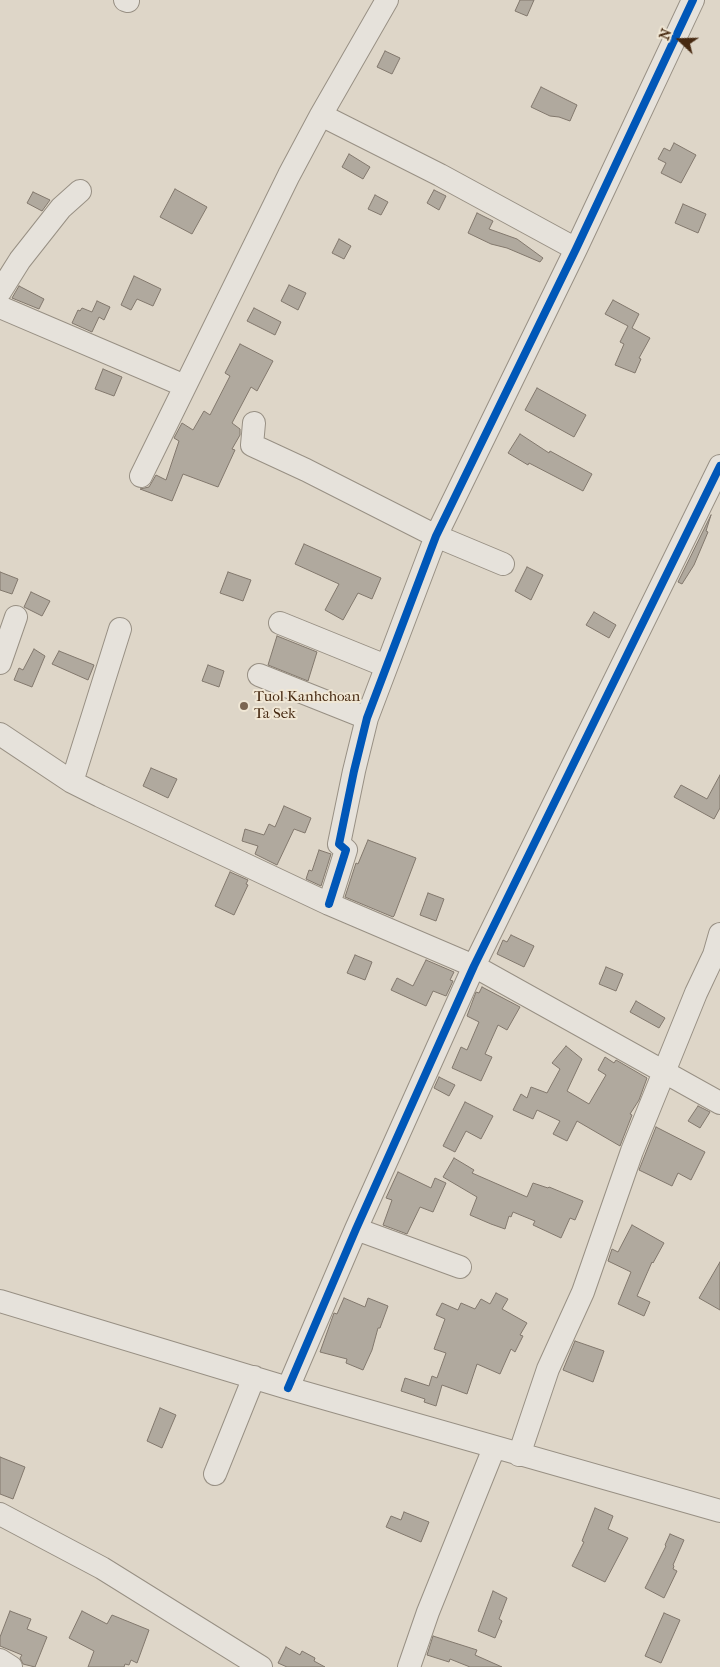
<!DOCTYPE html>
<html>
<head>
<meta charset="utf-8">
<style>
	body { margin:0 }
	#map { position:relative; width:720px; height:1667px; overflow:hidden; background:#ded6c8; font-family:"IM FELL French Canon",serif }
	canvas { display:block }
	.north { position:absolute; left:655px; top:15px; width:50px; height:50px; -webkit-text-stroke:4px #f0e7d5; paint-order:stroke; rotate:291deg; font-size:14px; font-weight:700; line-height:20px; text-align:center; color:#472a12 }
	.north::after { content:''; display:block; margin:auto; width:18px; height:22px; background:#472a12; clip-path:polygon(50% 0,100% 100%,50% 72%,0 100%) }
</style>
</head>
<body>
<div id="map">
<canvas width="720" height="1667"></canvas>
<div class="north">N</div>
</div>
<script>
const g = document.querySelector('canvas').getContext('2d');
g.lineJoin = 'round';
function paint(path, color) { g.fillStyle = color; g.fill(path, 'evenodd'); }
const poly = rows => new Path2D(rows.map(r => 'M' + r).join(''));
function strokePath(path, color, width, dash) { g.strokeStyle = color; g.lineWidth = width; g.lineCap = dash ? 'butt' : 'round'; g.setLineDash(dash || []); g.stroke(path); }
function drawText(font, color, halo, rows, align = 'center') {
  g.font = font + ' "IM FELL French Canon",serif'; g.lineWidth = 4; g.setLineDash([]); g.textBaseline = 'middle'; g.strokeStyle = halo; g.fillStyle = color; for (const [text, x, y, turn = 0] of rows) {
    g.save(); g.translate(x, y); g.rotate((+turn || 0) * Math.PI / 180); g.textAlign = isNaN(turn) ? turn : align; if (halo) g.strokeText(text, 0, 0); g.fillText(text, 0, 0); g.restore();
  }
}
const building = poly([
	[520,0,534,0,527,16,515,11,520,0],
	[385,51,400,58,392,74,377,67,385,51],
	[541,87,577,105,570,121,559,117,550,116,531,107,541,87],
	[674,143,696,155,681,183,661,173,666,163,658,159,664,148,670,151,674,143],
	[349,154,370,167,363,179,342,167,349,154],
	[175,189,207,207,192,234,160,217,175,189],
	[434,190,446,196,439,210,427,203,434,190],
	[33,192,50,200,42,211,27,203,33,192],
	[375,195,388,202,381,215,368,209,375,195],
	[683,204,706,214,698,233,675,223,683,204],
	[477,213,493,221,489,229,517,239,543,258,540,262,507,248,491,244,468,233,477,213],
	[339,239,351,246,344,259,332,253,339,239],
	[134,276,161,289,153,306,137,299,131,310,121,305,134,276],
	[289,285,306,293,298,310,281,301,289,285],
	[19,286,44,299,39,309,12,298,19,286],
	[613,300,639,314,632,328,650,338,639,358,641,359,635,373,615,365,624,344,620,342,628,326,605,314,613,300],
	[97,301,110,307,104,320,99,317,92,332,72,323,78,310,80,311,82,308,92,312,97,301],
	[254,308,281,322,275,335,247,321,254,308],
	[240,344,273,361,257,391,251,387,232,423,240,429,240,435,232,449,235,450,218,487,183,474,172,501,140,489,149,487,156,475,166,480,179,441,174,438,182,423,193,430,204,411,210,415,230,376,225,373,240,344],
	[103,369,122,377,114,396,95,389,103,369],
	[537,388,586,415,574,437,525,410,537,388],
	[520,434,549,453,550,451,592,474,583,491,529,463,528,465,508,453,520,434],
	[711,515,706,531,708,532,694,565,682,584,678,582,711,515],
	[304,544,381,578,372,599,358,593,343,620,325,610,339,584,295,564,304,544],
	[527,567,543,575,531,600,515,591,527,567],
	[0,572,18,579,12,594,0,590,0,572],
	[228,572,251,580,243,601,220,593,228,572],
	[31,592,50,601,42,616,24,607,31,592],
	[594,612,616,625,609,638,586,625,594,612],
	[277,636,317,652,308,681,268,665,277,636],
	[34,649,45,656,32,687,14,680,19,668,23,670,34,649],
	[59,651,94,665,88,680,52,664,59,651],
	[208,665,224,671,219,687,202,681,208,665],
	[151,768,177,779,168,798,143,786,151,768],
	[720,775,720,808,714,819,674,797,681,785,707,799,720,775],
	[284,806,311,818,305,833,294,829,277,865,255,854,258,846,242,841,245,829,264,835,269,824,275,827,284,806],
	[368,840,416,858,394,916,393,917,345,897,356,863,358,864,368,840],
	[319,850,331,854,321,886,306,879,309,870,312,871,319,850],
	[230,872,248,880,246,884,248,885,234,915,215,906,230,872],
	[428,893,444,899,436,921,420,915,428,893],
	[511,935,534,946,524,967,497,954,503,940,507,942,511,935],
	[355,955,372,962,365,980,347,973,355,955],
	[426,960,454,972,450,980,453,981,446,996,433,991,426,1006,391,990,397,978,413,986,426,960],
	[606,967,623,974,616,991,599,984,606,967],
	[482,987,520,1007,507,1030,498,1025,485,1054,492,1057,481,1081,452,1068,461,1047,467,1050,479,1022,467,1016,476,992,479,993,482,987],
	[636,1001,665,1018,659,1028,630,1012,636,1001],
	[566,1046,582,1059,567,1091,589,1104,606,1075,598,1070,605,1057,614,1063,616,1060,647,1078,639,1100,630,1114,632,1115,620,1146,577,1121,567,1141,553,1134,560,1121,537,1110,533,1119,513,1110,521,1094,527,1098,531,1087,547,1093,560,1069,552,1063,566,1046],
	[439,1077,455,1085,449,1096,434,1088,439,1077],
	[465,1102,493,1116,481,1139,466,1131,455,1152,443,1146,465,1102],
	[698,1106,710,1112,700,1128,688,1121,698,1106],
	[656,1127,705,1152,691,1180,678,1173,672,1186,639,1170,656,1127],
	[454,1158,474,1170,472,1173,527,1197,533,1183,548,1188,549,1187,583,1201,575,1220,570,1218,561,1238,533,1225,535,1221,513,1212,511,1217,509,1216,505,1229,491,1224,470,1215,477,1197,443,1177,454,1158],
	[398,1172,431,1188,435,1178,446,1183,433,1212,420,1207,407,1234,383,1225,392,1200,386,1198,398,1172],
	[632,1225,664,1243,653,1263,652,1262,637,1296,650,1302,644,1316,618,1304,631,1272,608,1261,612,1249,618,1252,632,1225],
	[720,1262,720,1310,699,1298,720,1262],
	[496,1293,508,1299,502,1309,527,1323,520,1335,523,1336,515,1352,511,1349,500,1374,477,1364,467,1394,442,1385,436,1406,424,1402,425,1399,401,1391,405,1378,429,1386,432,1376,437,1378,446,1353,434,1349,445,1319,436,1315,442,1303,458,1310,461,1303,475,1309,481,1299,490,1304,496,1293],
	[344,1298,365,1307,368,1298,388,1306,380,1328,378,1328,372,1350,363,1370,346,1363,347,1359,320,1352,334,1313,337,1314,344,1298],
	[575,1341,604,1351,593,1382,563,1370,575,1341],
	[160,1408,176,1415,162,1448,147,1441,160,1408],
	[0,1457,25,1467,13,1499,0,1494,0,1457],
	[595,1508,613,1516,608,1529,628,1538,605,1582,572,1566,584,1542,582,1541,595,1508],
	[404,1512,429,1522,421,1542,386,1527,391,1516,401,1520,404,1512],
	[670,1534,684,1540,673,1565,674,1566,673,1569,677,1571,664,1598,645,1588,666,1546,665,1545,670,1534],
	[493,1591,507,1598,499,1619,502,1621,495,1638,478,1631,493,1591],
	[10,1611,31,1619,27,1629,47,1637,35,1667,23,1664,20,1658,22,1655,0,1646,0,1637,10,1611],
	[82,1611,107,1624,112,1615,149,1630,137,1663,131,1660,129,1665,125,1664,124,1667,88,1667,94,1651,69,1638,82,1611],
	[664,1613,680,1620,661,1663,645,1656,664,1613],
	[433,1636,477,1650,475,1655,502,1667,470,1667,450,1659,449,1662,427,1655,433,1636],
	[286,1647,300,1655,302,1651,315,1658,314,1661,325,1667,287,1667,278,1663,286,1647]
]);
paint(building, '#b0a99e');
strokePath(building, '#82786d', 1);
const minor = poly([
	[125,0,128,1],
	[321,115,440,175,576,249],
	[0,292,20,260,61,208,80,191],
	[0,307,185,386],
	[254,423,252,445,306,470,436,536,503,564],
	[141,476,289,175,321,115,387,0],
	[280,623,386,666],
	[0,663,16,617],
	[259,675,367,718],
	[0,734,72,782,100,796,329,904,474,966,720,1103],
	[72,782,120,629],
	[329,904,346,850,339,844,354,771,367,718,436,536,576,249,693,0],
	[356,1229,460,1267],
	[0,1301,288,1388,720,1511],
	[288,1388,356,1229,474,966,720,466],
	[519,1455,548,1369,583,1292,632,1151,696,993,714,955,720,934],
	[215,1474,254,1377],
	[0,1514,102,1568,261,1667],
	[0,1660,11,1667],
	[409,1667,428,1612,494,1448]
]);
strokePath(minor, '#989084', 24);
strokePath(minor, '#e6e2db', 22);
strokePath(poly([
	[329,904,346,850,339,844,354,771,367,718,436,536,576,249,693,0],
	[288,1388,356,1229,474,966,720,466]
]), '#0057b8', 8);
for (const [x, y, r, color] of [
	[244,706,5,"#7c6652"]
]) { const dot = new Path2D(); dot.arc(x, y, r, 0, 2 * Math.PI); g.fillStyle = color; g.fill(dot); strokePath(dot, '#f0e7d5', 2); }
drawText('15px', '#472a12', '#f0e7d5', [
	["Tuol Kanhchoan",254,697],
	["Ta Sek",254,714]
], 'left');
</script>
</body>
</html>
